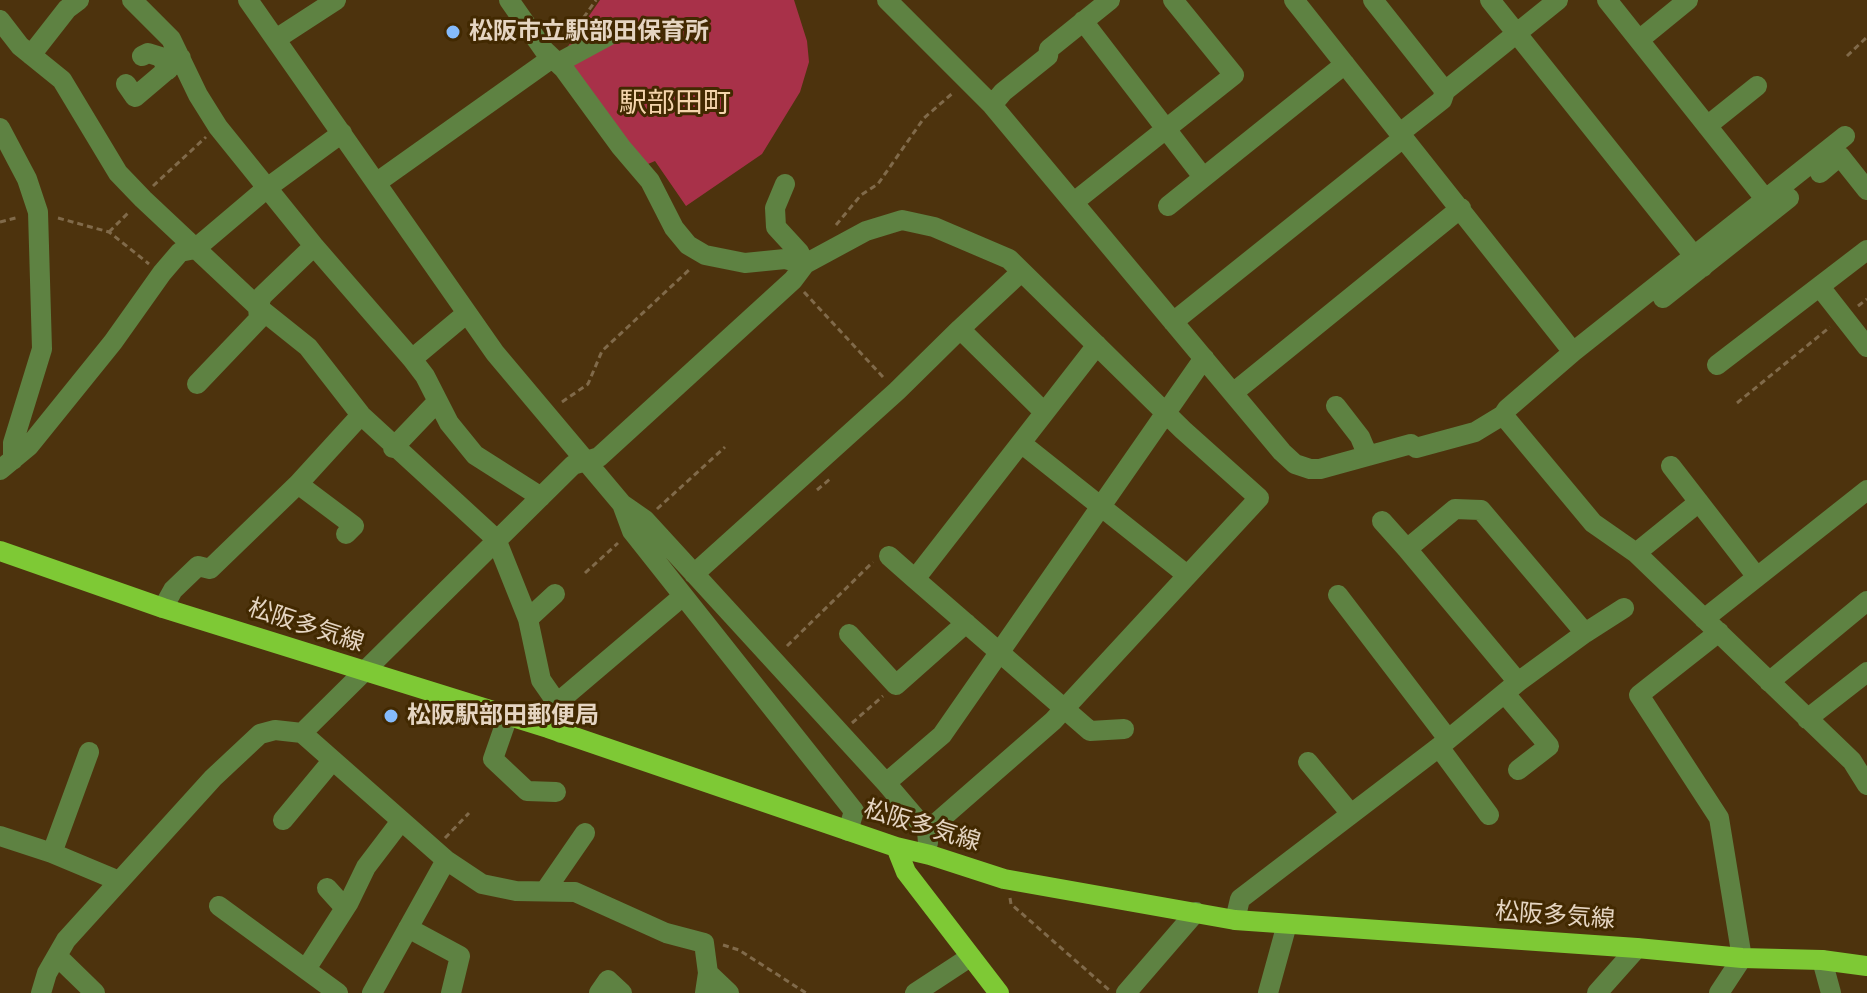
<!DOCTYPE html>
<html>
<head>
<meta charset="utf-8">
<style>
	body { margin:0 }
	canvas { display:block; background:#4d330d }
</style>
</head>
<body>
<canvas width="1867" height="993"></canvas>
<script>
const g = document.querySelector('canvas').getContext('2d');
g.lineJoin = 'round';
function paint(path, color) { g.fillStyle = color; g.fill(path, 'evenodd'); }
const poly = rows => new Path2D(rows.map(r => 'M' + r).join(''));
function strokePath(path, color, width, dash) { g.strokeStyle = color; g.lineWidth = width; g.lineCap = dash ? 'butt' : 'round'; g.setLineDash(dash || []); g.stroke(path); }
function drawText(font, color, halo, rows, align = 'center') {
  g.font = font + ' "Roboto Serif","Noto Sans JP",serif'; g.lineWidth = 6; g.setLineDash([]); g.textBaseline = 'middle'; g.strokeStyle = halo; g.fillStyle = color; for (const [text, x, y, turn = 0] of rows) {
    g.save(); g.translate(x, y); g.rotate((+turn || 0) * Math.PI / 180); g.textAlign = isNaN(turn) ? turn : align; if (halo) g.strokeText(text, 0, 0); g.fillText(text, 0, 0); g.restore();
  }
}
paint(poly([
	[600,0,794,0,807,41,809,62,800,92,762,154,686,206,655,161,641,167,562,55]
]), '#a83149');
strokePath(poly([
	[572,34,596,0],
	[1847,56,1867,37],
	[153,186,206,137],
	[58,218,109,232,149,264],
	[0,222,19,217],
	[836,225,861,195,878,184,924,118,954,92],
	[109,232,129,212],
	[804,292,883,377],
	[1858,306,1867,299],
	[562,402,588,384,602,351,690,269],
	[1737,403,1830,327],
	[817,490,830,479],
	[657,509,725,447],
	[585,573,618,543],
	[787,646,873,562],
	[852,723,883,696],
	[445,838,469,813],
	[1010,898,1011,904,1109,990],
	[723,945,739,950,806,993]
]), '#806a4a', 3, [6, 4]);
strokePath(poly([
	[132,0,171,39,198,95,218,127,314,246,412,359,425,376,449,423,475,455,541,497],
	[248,0,495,353,622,504,645,520,886,783,927,831,928,843],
	[509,0,544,50,564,69,621,147,650,181,674,228,688,245,705,255,745,263,785,259,805,264],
	[887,0,992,105,1282,452,1295,464,1310,469,1320,469,1411,444,1416,448,1475,432,1503,415,1507,409,1573,352,1845,136],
	[1294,0,1573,352],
	[1373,0,1445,91],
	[1490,0,1703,267],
	[1607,0,1774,210],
	[0,20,20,46,62,80,118,173,143,199,258,307,308,347,361,415,496,539,528,619,541,680,557,703,561,733],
	[1083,21,1203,177],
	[276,39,336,0],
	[1639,40,1688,0],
	[31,55,67,9,79,0],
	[142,56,148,53,161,57,168,70],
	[558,63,621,29],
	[126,84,135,97,181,58],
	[992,105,1003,92,1048,56,1049,49,1110,0],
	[1707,126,1757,86],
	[0,128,27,179,38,212,42,349,13,443,13,460],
	[1400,133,1442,100,1445,91,1558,0],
	[1820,173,1840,156,1867,190],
	[376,183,552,58],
	[785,184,775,208,776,227,799,252,805,264],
	[1074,202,1234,75,1173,0],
	[1168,206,1345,64],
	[1021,272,960,329,1044,412],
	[1820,287,1867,347],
	[1663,298,1789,198],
	[1173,322,1403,138],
	[412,359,467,313],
	[1717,365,1867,250],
	[197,384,259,319,258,307,262,296,314,246],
	[1233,393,1461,208],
	[1336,406,1360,437,1368,456],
	[1503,415,1593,523,1636,553,1852,761,1867,785],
	[1021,443,1187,575],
	[393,448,437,402],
	[1671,466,1757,577],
	[0,470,29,446,113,342,162,273,180,252,195,249,267,188,342,133],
	[298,484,354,526,346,534],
	[622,504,632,531,854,811,848,831],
	[1382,521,1407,549],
	[1636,553,1699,502],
	[889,556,915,579,1097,345],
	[694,574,897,391,960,329],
	[915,579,1090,731,1124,729],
	[1338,595,1448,739],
	[163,608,173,590,198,566,210,569,298,484,361,415],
	[528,619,555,594],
	[1704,619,1867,490],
	[1585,633,1624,608],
	[849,634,896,685,966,623],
	[1769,682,1867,601],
	[1506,695,1549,746,1518,770],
	[557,703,683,596],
	[508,716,493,759,527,791,556,792],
	[1807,719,1867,672],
	[302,733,446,860],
	[1439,747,1489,815],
	[1308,762,1351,814],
	[886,783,942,735,1204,358],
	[283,820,332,761],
	[0,836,52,853,119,881],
	[52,853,89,752],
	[327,888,345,908],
	[545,891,585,833],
	[219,906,338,993],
	[1235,920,1240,899,1439,747,1518,682,1585,633,1481,510,1455,509,1407,549,1518,682],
	[408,928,460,956,451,993],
	[57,956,95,993],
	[1822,960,1831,993],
	[306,969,349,902,366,867,401,821],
	[41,993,47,973,66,940,213,778,260,734,275,730,302,733,573,465,599,457,793,280,805,264,866,231,902,220,934,227,1009,259,1183,430,1259,498,1053,721,927,831],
	[372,993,446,860,482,884,516,891,575,892,666,933,704,943,708,973],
	[599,993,608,980,622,993],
	[705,993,708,973,729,993],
	[915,993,970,957],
	[1126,993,1196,912],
	[1268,993,1287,924],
	[1597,993,1637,948],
	[1719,993,1742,958,1719,818,1639,695,1719,632]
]), '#5e8242', 20);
strokePath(poly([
	[0,551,163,608,548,728,896,847,930,855,1004,879,1235,920,1637,948,1742,958,1822,960,1867,966],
	[896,847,906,872,999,993]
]), '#7ec935', 20);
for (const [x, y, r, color] of [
	[453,32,8,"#85bbfb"],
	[391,716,8,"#85bbfb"]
]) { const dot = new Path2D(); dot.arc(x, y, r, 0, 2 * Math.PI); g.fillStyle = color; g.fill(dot); strokePath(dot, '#422901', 3); }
drawText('bold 24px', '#e5d5c2', '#422901', [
	["松阪市立駅部田保育所",469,32],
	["松阪駅部田郵便局",407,716]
], 'left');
drawText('24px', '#e5d5c2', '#422901', [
	["松阪多気線",306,626,18],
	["松阪多気線",922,826,17],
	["松阪多気線",1555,916,4]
]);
drawText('28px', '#f4d4ac', '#422901', [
	["駅部田町",675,104]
]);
</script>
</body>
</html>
